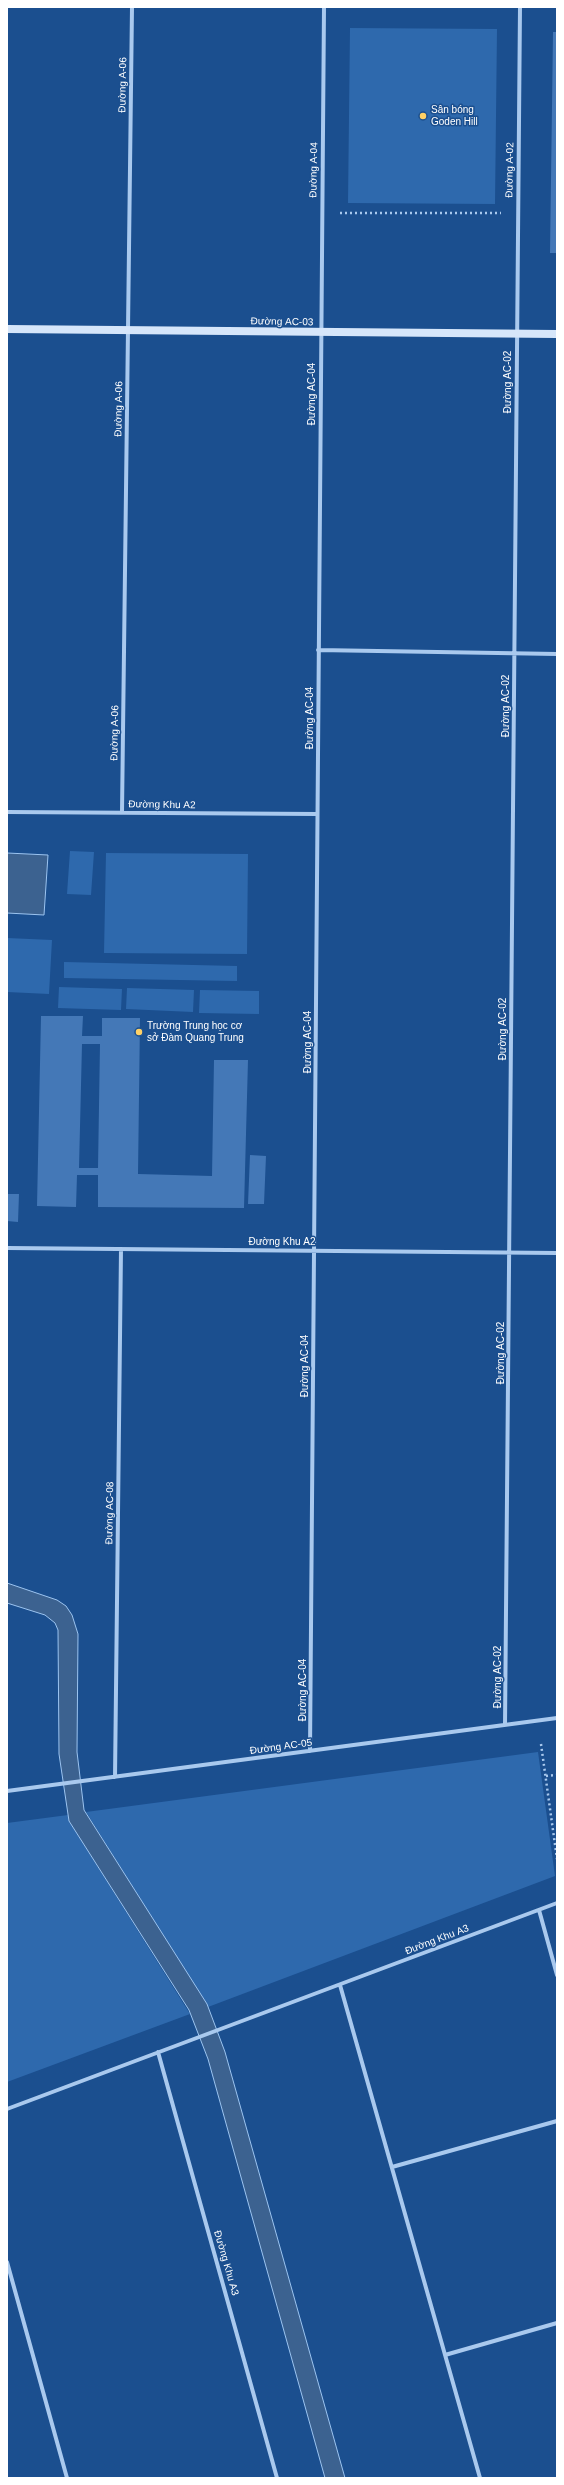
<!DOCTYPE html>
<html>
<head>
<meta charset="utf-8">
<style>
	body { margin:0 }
	#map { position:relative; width:564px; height:2485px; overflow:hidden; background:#1b4f8f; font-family:Helvetica,sans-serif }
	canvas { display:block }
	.frame { position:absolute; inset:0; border:8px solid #fff; pointer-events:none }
</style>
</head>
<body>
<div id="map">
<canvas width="564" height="2485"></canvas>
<div class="frame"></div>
</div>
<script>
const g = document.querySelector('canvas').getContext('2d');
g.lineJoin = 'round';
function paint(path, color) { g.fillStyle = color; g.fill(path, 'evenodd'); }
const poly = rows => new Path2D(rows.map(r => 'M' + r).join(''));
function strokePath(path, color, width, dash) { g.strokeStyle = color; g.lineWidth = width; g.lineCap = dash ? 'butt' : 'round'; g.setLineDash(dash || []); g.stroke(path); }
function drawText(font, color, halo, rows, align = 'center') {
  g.font = font + ' Helvetica,sans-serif'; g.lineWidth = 3; g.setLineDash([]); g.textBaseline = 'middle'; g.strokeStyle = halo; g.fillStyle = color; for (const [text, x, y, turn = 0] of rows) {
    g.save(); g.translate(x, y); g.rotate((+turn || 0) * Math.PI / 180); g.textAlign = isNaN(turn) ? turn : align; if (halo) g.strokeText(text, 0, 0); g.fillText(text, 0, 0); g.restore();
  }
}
paint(poly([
	[350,28,497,29,495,204,348,203],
	[70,851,94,852,91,895,67,894],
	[106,853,248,854,247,954,104,953],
	[7,938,52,940,49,994,7,992],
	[64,962,237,966,237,981,64,978],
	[59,987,122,989,121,1010,58,1008],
	[127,988,194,990,193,1012,126,1009],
	[200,990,259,991,259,1014,199,1013],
	[538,1752,555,1876,208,2007,86,1812],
	[68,1815,69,1821,190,2014,7,2082,7,1823]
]), '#2e69ad');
const water = poly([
	[7,853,48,855,44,915,7,913,7,853],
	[7,1583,57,1600,66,1606,72,1615,78,1634,77,1752,84,1810,207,2004,225,2052,345,2478,325,2478,208,2059,189,2010,69,1821,59,1754,58,1630,55,1623,45,1615,7,1603,7,1583]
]);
paint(water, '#3c6290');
strokePath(water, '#9cc4f0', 1);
paint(poly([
	[553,32,557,32,557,253,550,253],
	[41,1016,83,1016,82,1036,102,1036,102,1018,140,1018,138,1174,212,1176,214,1060,248,1060,244,1208,98,1207,98,1175,77,1175,76,1207,37,1206],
	[82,1044,100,1044,98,1168,79,1168],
	[250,1155,266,1156,264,1204,248,1204],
	[7,1194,19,1194,18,1222,7,1221]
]), '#4478b7');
strokePath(poly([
	[340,213,501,213],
	[541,1744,557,1859],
	[546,1776,557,1775]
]), '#a9c9ee', 2.5, [2, 3]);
strokePath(poly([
	[318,650,557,654],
	[7,812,317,814],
	[122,812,132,7],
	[7,1248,557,1253],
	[505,1725,520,7],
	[310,1751,324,7],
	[115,1777,121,1249],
	[7,1791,557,1718],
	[539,1910,557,1975],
	[340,1985,480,2478],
	[158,2052,277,2478],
	[7,2109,557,1903],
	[392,2167,557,2121],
	[7,2262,67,2478],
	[445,2355,557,2323]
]), '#a9c9ee', 4);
strokePath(poly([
	[7,329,557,334]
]), '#d6e6fa', 8);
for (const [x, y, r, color] of [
	[423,116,4,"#ffd166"],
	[139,1032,4,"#ffd166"]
]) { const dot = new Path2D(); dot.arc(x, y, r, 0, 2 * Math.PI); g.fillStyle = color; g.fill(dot); strokePath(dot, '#1b4f8f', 1.5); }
drawText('10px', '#fff', '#1b4f8f', [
	["Đường A-06",123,85,-89],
	["Đường A-04",314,170,-89],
	["Đường A-02",510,170,-89],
	["Đường AC-03",282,322,1],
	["Đường AC-02",508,382,-90],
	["Đường AC-04",312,394,-90],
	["Đường A-06",119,409,-89],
	["Đường AC-02",506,706,-90],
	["Đường AC-04",310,718,-90],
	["Đường A-06",115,733,-89],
	["Đường Khu A2",162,805,1],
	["Đường AC-02",503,1029,-90],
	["Đường AC-04",308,1042,-90],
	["Đường Khu A2",282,1242],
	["Đường AC-02",501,1353,-90],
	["Đường AC-04",305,1366,-90],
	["Đường AC-08",110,1513,-89],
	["Đường AC-02",498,1677,-90],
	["Đường AC-04",303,1690,-90],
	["Đường AC-05",281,1747,-8],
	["Đường Khu A3",437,1940,-21],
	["Đường Khu A3",226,2263,74]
]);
drawText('10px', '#fff', '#1b4f8f', [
	["Sân bóng",431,110],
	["Goden Hill",431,122],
	["Trường Trung học cơ",147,1026],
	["sở Đàm Quang Trung",147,1038]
], 'left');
</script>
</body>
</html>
